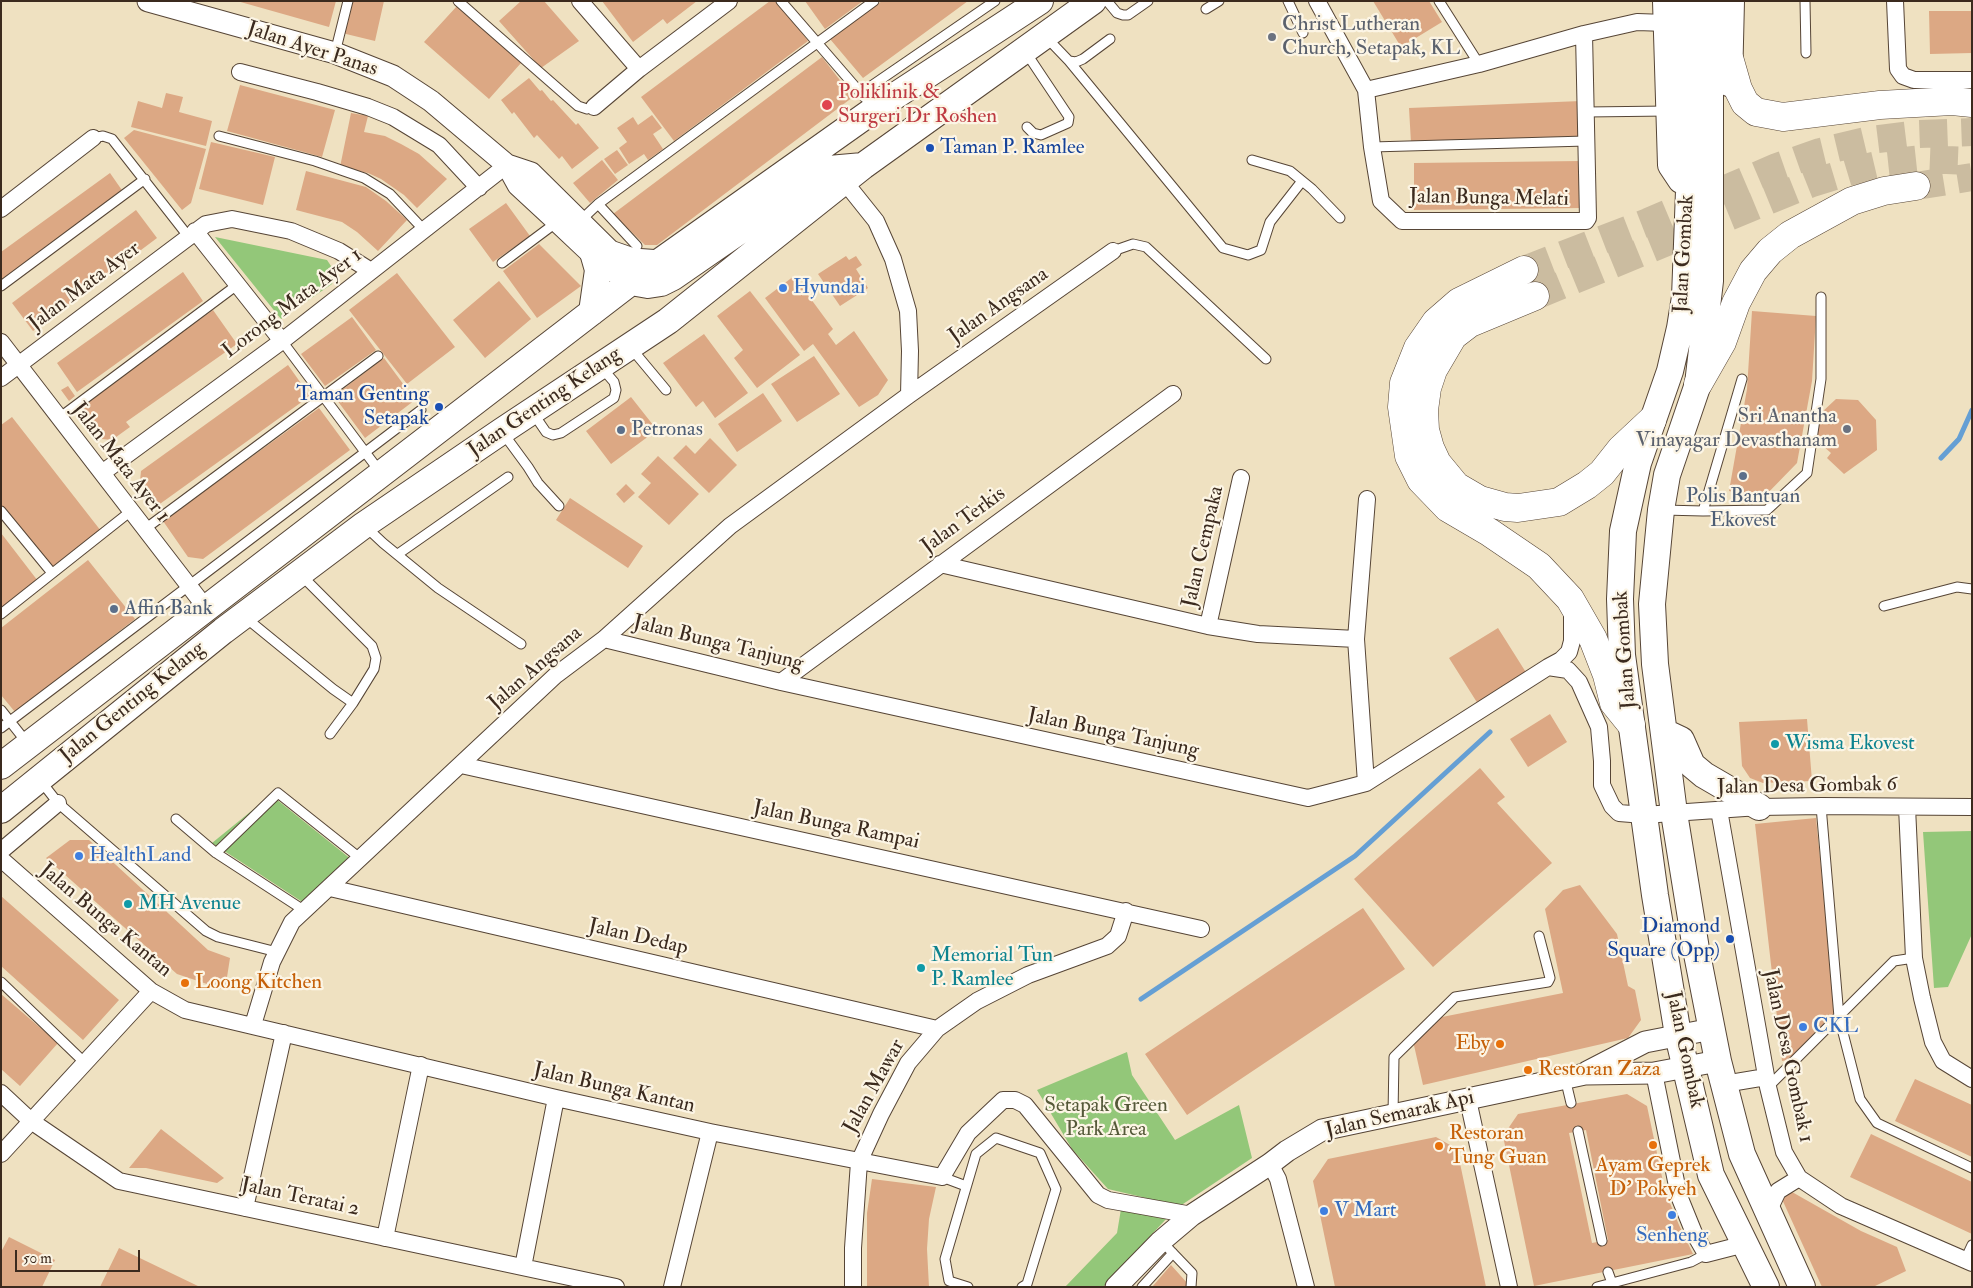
<!DOCTYPE html>
<html>
<head>
<meta charset="utf-8">
<style>
	body { margin:0 }
	#map { position:relative; width:1973px; height:1288px; overflow:hidden; background:#efe1c1; font-family:"IM FELL Double Pica",serif }
	canvas { display:block }
	.frame { position:absolute; inset:0; border:2px solid #3b2a1e; pointer-events:none }
	.scale { position:absolute; left:15px; top:1250px; width:125px; height:22px; box-sizing:border-box; border:2px solid #3b2a1e; border-top:0; padding-left:6px; font-size:15px; line-height:18px; white-space:nowrap; color:#3b2a1e; -webkit-text-stroke:4px #fcf5e5; paint-order:stroke }
</style>
</head>
<body>
<div id="map">
<canvas width="1973" height="1288"></canvas>
<div class="frame"></div>
<div class="scale">50 m</div>
</div>
<script>
const g = document.querySelector('canvas').getContext('2d');
g.lineJoin = 'round';
function paint(path, color) { g.fillStyle = color; g.fill(path, 'evenodd'); }
const poly = rows => new Path2D(rows.map(r => 'M' + r).join(''));
function strokePath(path, color, width, dash) { g.strokeStyle = color; g.lineWidth = width; g.lineCap = dash ? 'butt' : 'round'; g.setLineDash(dash || []); g.stroke(path); }
function drawText(font, color, halo, rows, align = 'center') {
  g.font = font + ' "IM FELL Double Pica",serif'; g.lineWidth = 4.5; g.setLineDash([]); g.textBaseline = 'middle'; g.strokeStyle = halo; g.fillStyle = color; for (const [text, x, y, turn = 0] of rows) {
    g.save(); g.translate(x, y); g.rotate((+turn || 0) * Math.PI / 180); g.textAlign = isNaN(turn) ? turn : align; if (halo) g.strokeText(text, 0, 0); g.fillText(text, 0, 0); g.restore();
  }
}
paint(poly([
	[215,237,327,260,335,272,332,284,281,319],
	[271,795,352,860,304,903,212,843],
	[1972,831,1972,934,1948,987,1934,988,1923,832],
	[1127,1052,1132,1075,1175,1140,1239,1105,1252,1158,1180,1206,1108,1189,1072,1149,1037,1090],
	[1121,1209,1167,1218,1103,1287,1065,1287,1117,1233]
]), '#93c779');
strokePath(poly([
	[1941,458,1959,439,1972,410],
	[1141,999,1355,856,1490,732]
]), '#659fd4', 5);
paint(poly([
	[237,1,336,1,329,27],
	[350,1,384,1,375,41,342,33],
	[521,1,544,1,579,41,541,68,499,21],
	[602,1,697,1,667,24,663,19,633,42],
	[770,1,778,1,808,41,674,141,641,97],
	[805,1,863,1,825,29],
	[882,1,968,1,863,78,830,39],
	[1373,1,1429,1,1442,22,1401,47],
	[457,6,521,63,489,99,424,42],
	[1929,11,1972,11,1972,53,1930,54],
	[822,57,853,97,657,245,645,245,613,214],
	[529,78,540,91,542,90,551,101,553,100,576,125,578,123,599,148,572,169,562,156,559,159,537,135,534,138,514,112,512,114,501,100],
	[240,85,335,110,322,157,227,131],
	[166,93,183,97,179,112,212,121,206,146,131,127,138,101,162,108],
	[1581,101,1582,136,1411,143,1409,108],
	[351,113,368,116,364,132,385,136,401,144,419,154,447,179,417,208,404,195,381,179,368,173,340,167],
	[652,115,662,128,653,134,663,149,648,160,644,154,629,164,619,148,627,142,617,128,633,117,638,125],
	[134,130,206,149,191,203,182,210,124,138],
	[211,142,275,157,263,205,199,189],
	[617,150,628,165,615,174,604,159],
	[602,160,618,180,590,203,573,183],
	[1581,161,1582,208,1414,210,1414,163],
	[306,171,366,187,386,201,407,220,378,251,357,232,342,222,296,210],
	[110,173,126,196,1,287,1,252],
	[506,203,530,236,493,262,469,229],
	[136,210,157,238,33,331,12,303],
	[539,244,581,286,537,318,503,271],
	[846,256,849,260,856,256,862,265,856,269,868,288,840,306,818,274],
	[183,272,203,301,77,392,57,363],
	[397,273,455,347,407,384,349,310],
	[794,276,833,329,828,334,836,345,854,331,888,380,878,395,859,407,813,344,804,351,765,298],
	[499,281,531,319,485,358,453,320],
	[750,291,800,355,757,388,734,358,743,350,717,316],
	[213,310,237,344,126,422,130,427,112,440,102,439,78,409,102,388],
	[1752,311,1816,316,1812,381,1797,463,1763,498,1729,491,1747,389],
	[352,317,376,350,325,386,301,354],
	[704,334,748,393,715,418,703,401,696,407,663,363],
	[814,356,840,394,797,422,771,384],
	[384,358,415,400,365,438,334,396],
	[288,365,310,396,157,506,140,481,141,471],
	[68,386,75,396,69,401,61,390],
	[763,393,782,421,737,452,718,424],
	[631,397,657,430,611,464,586,431],
	[1836,399,1858,400,1876,420,1877,450,1844,474,1827,458,1831,453,1815,439,1821,413],
	[319,408,350,450,203,559,188,557,163,521],
	[12,417,101,531,51,569,1,506,1,425],
	[710,438,737,465,709,493,673,458,686,445,695,454],
	[658,456,699,494,669,525,638,497,651,483,641,474],
	[626,484,635,493,624,503,616,494],
	[570,498,643,546,628,568,556,520],
	[1,533,41,585,1,614],
	[88,560,135,619,15,712,1,695,1,628],
	[1498,628,1527,674,1478,704,1449,658],
	[1550,714,1567,742,1528,767,1510,739],
	[1807,719,1812,781,1763,783,1750,778,1742,766,1739,722],
	[1480,768,1505,797,1497,803,1552,863,1433,967,1354,879],
	[1816,818,1836,1016,1793,1059,1782,1061,1755,824],
	[70,840,89,840,208,950,230,958,225,990,177,974,46,858],
	[1580,885,1617,934,1628,986,1635,990,1641,1020,1628,1038,1423,1085,1413,1041,1437,1018,1563,993,1545,909,1563,890],
	[1,896,119,1000,83,1040,1,966],
	[1363,908,1405,969,1187,1115,1145,1054],
	[1,994,58,1043,20,1086,1,1069],
	[1915,1079,1972,1105,1972,1157,1895,1121],
	[1627,1094,1647,1106,1665,1191,1679,1225,1693,1254,1534,1286,1503,1136,1518,1114],
	[1586,1130,1608,1240,1592,1243,1569,1133],
	[161,1129,224,1178,217,1183,146,1168,129,1168],
	[1871,1134,1972,1182,1972,1234,1850,1177],
	[1436,1137,1457,1149,1486,1287,1335,1287,1313,1181,1328,1159],
	[872,1179,936,1187,929,1219,927,1249,929,1287,867,1287,867,1213],
	[1792,1192,1861,1231,1897,1247,1906,1271,1873,1287,1822,1287,1781,1197],
	[9,1237,55,1260,42,1287,1,1287,1,1252],
	[119,1248,200,1287,100,1287],
	[1171,1265,1189,1285,1188,1287,1152,1287]
]), '#dca884');
strokePath(poly([
	[1916,186,1972,177],
	[1524,270,1648,222,1777,167,1820,152,1870,140,1919,134,1972,132],
	[1535,296,1772,199,1812,183,1852,171,1886,163,1923,159,1972,161]
]), '#cbbca0', 28, [28, 14]);
const service = poly([
	[458,1,578,106,587,109,594,107],
	[781,1,865,98],
	[1107,1,1117,13,1123,15,1128,15,1148,1],
	[1288,1,1303,33],
	[1439,1,1479,64],
	[1805,1,1806,53],
	[1206,9,1219,1],
	[1045,36,1069,61,1076,62,1083,59,1110,39],
	[1025,51,1069,117,1068,123,1041,135,1033,133,1027,127],
	[335,53,348,1],
	[1069,61,1223,248,1248,255,1261,250,1270,222,1302,181],
	[861,93,995,1],
	[1586,112,1668,111],
	[219,136,315,161,364,178,390,194,424,230],
	[93,138,103,136,112,139,188,236],
	[1372,147,1586,141],
	[1252,160,1290,171,1312,189,1340,218],
	[598,204,637,246],
	[580,221,598,204,874,1],
	[1113,251,1133,244,1146,247,1266,359],
	[502,263,557,222],
	[1,286,145,179],
	[282,341,380,472],
	[631,348,666,390],
	[533,413,546,432,553,435,561,433,614,398,616,390,614,382,602,368],
	[59,418,237,285],
	[503,433,528,467,538,483,559,506],
	[1663,510,1703,511,1742,379],
	[1,511,52,573],
	[1703,511,1767,510,1807,473,1821,379,1821,297],
	[366,527,383,543,438,588,521,644],
	[145,529,378,356],
	[398,554,508,477],
	[301,575,372,646,376,658,374,669,353,703,330,734],
	[1884,606,1957,587,1972,589],
	[1,614,131,511],
	[246,618,333,689,353,703],
	[1,710,28,744],
	[1,728,421,410],
	[40,780,58,803,206,931,218,937,277,952],
	[1821,806,1839,1017,1860,1099,1877,1123,1972,1168],
	[176,819,216,853,305,911],
	[216,853,278,793,361,859],
	[1,982,85,1063],
	[1565,1078,1571,1103],
	[1768,1087,1894,961,1914,958],
	[1393,1115,1394,1057,1455,997,1548,982,1550,978,1539,936],
	[1578,1131,1602,1241],
	[942,1177,966,1186],
	[1160,1243,1167,1247,1192,1273,1191,1287],
	[1965,1260,1972,1245],
	[1608,1272,1612,1283],
	[968,1287,949,1281,945,1259,976,1154,996,1138,1040,1153,1056,1189,1027,1284,1022,1287],
	[1142,1287,1173,1253],
	[1597,1287,1691,1262,1706,1254]
]);
const minor = poly([
	[580,1,639,69],
	[1317,1,1366,90,1372,147,1381,201,1402,221,1586,221,1588,218,1584,34],
	[1895,1,1898,69,1903,76,1914,80,1972,80],
	[240,72,317,92,368,107,393,117,439,145,479,188],
	[1366,90,1479,64,1584,34,1637,22,1666,23],
	[594,107,639,69,729,1],
	[844,181,876,221,893,259,908,311,910,351,909,395],
	[1,209,93,138],
	[195,231,282,341],
	[1,342,206,608],
	[1,378,206,224,232,219,291,231,339,251,371,271],
	[102,473,282,341,507,165],
	[940,564,1208,626,1258,634,1356,639],
	[1208,626,1241,478],
	[604,639,781,682,1308,798,1366,783,1548,667,1568,670,1579,682,1599,727,1602,761,1602,785,1612,806,1619,813,1644,815,1759,807,1821,806,1972,807],
	[1548,667,1561,660,1569,652,1572,641,1572,608],
	[781,682,1173,394],
	[461,765,1201,929],
	[1366,783,1356,639,1367,499],
	[1907,807,1914,958,1922,998,1933,1042,1943,1061,1972,1079],
	[1719,810,1768,1087,1784,1152,1799,1178,1841,1206,1972,1263],
	[1,851,58,803],
	[1,859,151,991,185,1010,556,1098,710,1132,942,1177,968,1133,1003,1100,1015,1100,1025,1105,1098,1195,1108,1200,1192,1215],
	[330,888,937,1029],
	[253,1025,272,962,292,922,556,675,604,639,730,526,909,395,1113,251],
	[1654,1073,1679,1196,1694,1233,1706,1254,1745,1244],
	[1724,1084,1766,1077],
	[1,1093,31,1121,119,1181,616,1287],
	[1468,1100,1509,1287],
	[1,1154,151,991],
	[1270,1164,1278,1179,1306,1287],
	[245,1208,284,1033],
	[1768,1212,1778,1191,1799,1178],
	[385,1238,421,1065],
	[523,1267,556,1098],
	[672,1287,710,1132],
	[853,1287,853,1248,859,1162,881,1114,908,1063,937,1029,977,1001,1028,975,1107,946,1118,936,1126,911]
]);
const tertiary = poly([
	[148,1,335,53,393,76,431,101,507,165,518,185,558,222,594,256,611,270,631,282],
	[507,165,531,173,610,251,633,259,661,261],
	[1587,1072,1645,1042,1712,1029],
	[1116,1287,1160,1242,1192,1215,1270,1164,1287,1151,1322,1130,1585,1074,1654,1073,1718,1061]
]);
const primary = poly([
	[1666,1,1671,165,1681,180],
	[1688,1,1689,191,1685,297,1680,328,1670,371,1638,463,1623,531,1620,599,1622,655,1655,895,1678,1035,1711,1175,1766,1287],
	[1710,1,1710,281,1698,384,1667,475,1661,510,1652,604,1655,664,1674,813,1696,949,1718,1061,1742,1154,1802,1287],
	[1729,83,1731,1],
	[631,282,648,285,661,283,673,277,829,169,863,166],
	[592,312,598,270,594,256],
	[1664,732,1681,740,1692,765,1704,775,1759,807],
	[1,766,631,282,875,109,1040,1],
	[1,810,223,631,364,525,502,431,668,321,863,166,1093,1]
]);
const motorway = poly([
	[1730,61,1738,89,1745,103,1756,112,1783,117,1880,105,1952,101,1972,103],
	[1524,270,1459,302,1436,322,1418,348,1404,383,1402,407,1409,456,1421,480,1448,508,1489,532,1539,566,1570,599,1593,639,1607,675,1614,703,1631,724],
	[1535,296,1470,323,1453,336,1433,370,1427,388,1424,410,1425,430,1430,448,1437,463,1456,486,1480,500,1505,507,1518,508,1559,502,1587,485,1602,473,1621,449,1652,420],
	[1698,384,1722,342,1736,303,1753,271,1770,251,1790,235,1852,201,1884,191,1916,186]
]);
strokePath(service, '#564536', 11);
strokePath(minor, '#564536', 18);
strokePath(tertiary, '#564536', 23);
strokePath(primary, '#564536', 28);
strokePath(motorway, '#564536', 29);
strokePath(service, '#fff', 9);
strokePath(minor, '#fff', 16);
strokePath(tertiary, '#fff', 21);
strokePath(primary, '#fff', 26);
strokePath(motorway, '#fff', 28);
for (const [x, y, r, color] of [
	[1272,37,5,"#6b7280"],
	[827,105,6,"#e0444e"],
	[930,148,5,"#1a4fb4"],
	[783,288,5,"#3f7fe0"],
	[439,407,5,"#1a4fb4"],
	[1847,429,5,"#6b7280"],
	[621,430,5,"#5c6f8a"],
	[1743,476,5,"#5c6f8a"],
	[114,609,5,"#5c6f8a"],
	[1775,744,5,"#0f9aa8"],
	[79,856,5,"#3f7fe0"],
	[128,904,5,"#0f9aa8"],
	[1730,939,5,"#1a4fb4"],
	[921,968,5,"#0f9aa8"],
	[185,983,5,"#e8710a"],
	[1803,1027,5,"#3f7fe0"],
	[1500,1044,5,"#e8710a"],
	[1528,1070,5,"#e8710a"],
	[1653,1145,5,"#e8710a"],
	[1439,1146,5,"#e8710a"],
	[1324,1211,5,"#3f7fe0"],
	[1672,1215,5,"#3f7fe0"]
]) { const dot = new Path2D(); dot.arc(x, y, r, 0, 2 * Math.PI); g.fillStyle = color; g.fill(dot); strokePath(dot, '#fcf5e5', 2); }
drawText('21px', '#5b616d', '#fcf5e5', [
	["Christ Lutheran",1282,25],
	["Church, Setapak, KL",1282,49],
	["Sri Anantha",1837,417,"right"],
	["Vinayagar Devasthanam",1837,441,"right"]
], 'left');
drawText('21px', '#3b2a1e', '#fcf5e5', [
	["Jalan Ayer Panas",312,50,18],
	["Jalan Bunga Melati",1489,199,1],
	["Jalan Gombak",1685,254,-87],
	["Jalan Mata Ayer",85,287,-37],
	["Lorong Mata Ayer 1",293,304,-37],
	["Jalan Angsana",999,306,-35],
	["Jalan Genting Kelang",545,403,-34],
	["Jalan Mata Ayer 1",120,463,52],
	["Jalan Terkis",964,521,-36],
	["Jalan Cempaka",1204,547,-77],
	["Jalan Bunga Tanjung",718,644,14],
	["Jalan Gombak",1626,650,-94],
	["Jalan Angsana",536,669,-41],
	["Jalan Genting Kelang",133,703,-39],
	["Jalan Bunga Tanjung",1113,734,12],
	["Jalan Desa Gombak 6",1807,787,-1],
	["Jalan Bunga Rampai",836,826,12],
	["Jalan Bunga Kantan",105,921,40],
	["Jalan Dedap",638,938,13],
	["Jalan Gombak",1684,1050,78],
	["Jalan Desa Gombak 1",1787,1056,78],
	["Jalan Mawar",875,1087,-61],
	["Jalan Bunga Kantan",614,1089,13],
	["Jalan Semarak Api",1400,1115,-13],
	["Jalan Teratai 2",300,1198,12]
]);
drawText('21px', '#be3a42', '#fcf5e5', [
	["Poliklinik &",838,93],
	["Surgeri Dr Roshen",838,117]
], 'left');
drawText('21px', '#164399', '#fcf5e5', [
	["Taman P. Ramlee",940,148,"left"],
	["Taman Genting",429,395],
	["Setapak",429,419],
	["Diamond",1720,927],
	["Square (Opp)",1720,951]
], 'right');
drawText('21px', '#366cbe', '#fcf5e5', [
	["Hyundai",793,288],
	["HealthLand",89,856],
	["CKL",1813,1027],
	["V Mart",1334,1211],
	["Senheng",1672,1236,"center"]
], 'left');
drawText('21px', '#4e5e75', '#fcf5e5', [
	["Petronas",631,430],
	["Polis Bantuan",1743,497,"center"],
	["Ekovest",1743,521,"center"],
	["Affin Bank",124,609]
], 'left');
drawText('21px', '#0d838f', '#fcf5e5', [
	["Wisma Ekovest",1785,744],
	["MH Avenue",138,904],
	["Memorial Tun",931,956],
	["P. Ramlee",931,980]
], 'left');
drawText('21px', '#c56008', '#fcf5e5', [
	["Loong Kitchen",195,983],
	["Eby",1490,1044,"right"],
	["Restoran Zaza",1538,1070],
	["Restoran",1449,1134],
	["Tung Guan",1449,1158],
	["Ayam Geprek",1653,1166,"center"],
	["D' Pokyeh",1653,1190,"center"]
], 'left');
drawText('21px', '#555939', '#fcf5e5', [
	["Setapak Green",1106,1106],
	["Park Area",1106,1130]
]);
</script>
</body>
</html>
